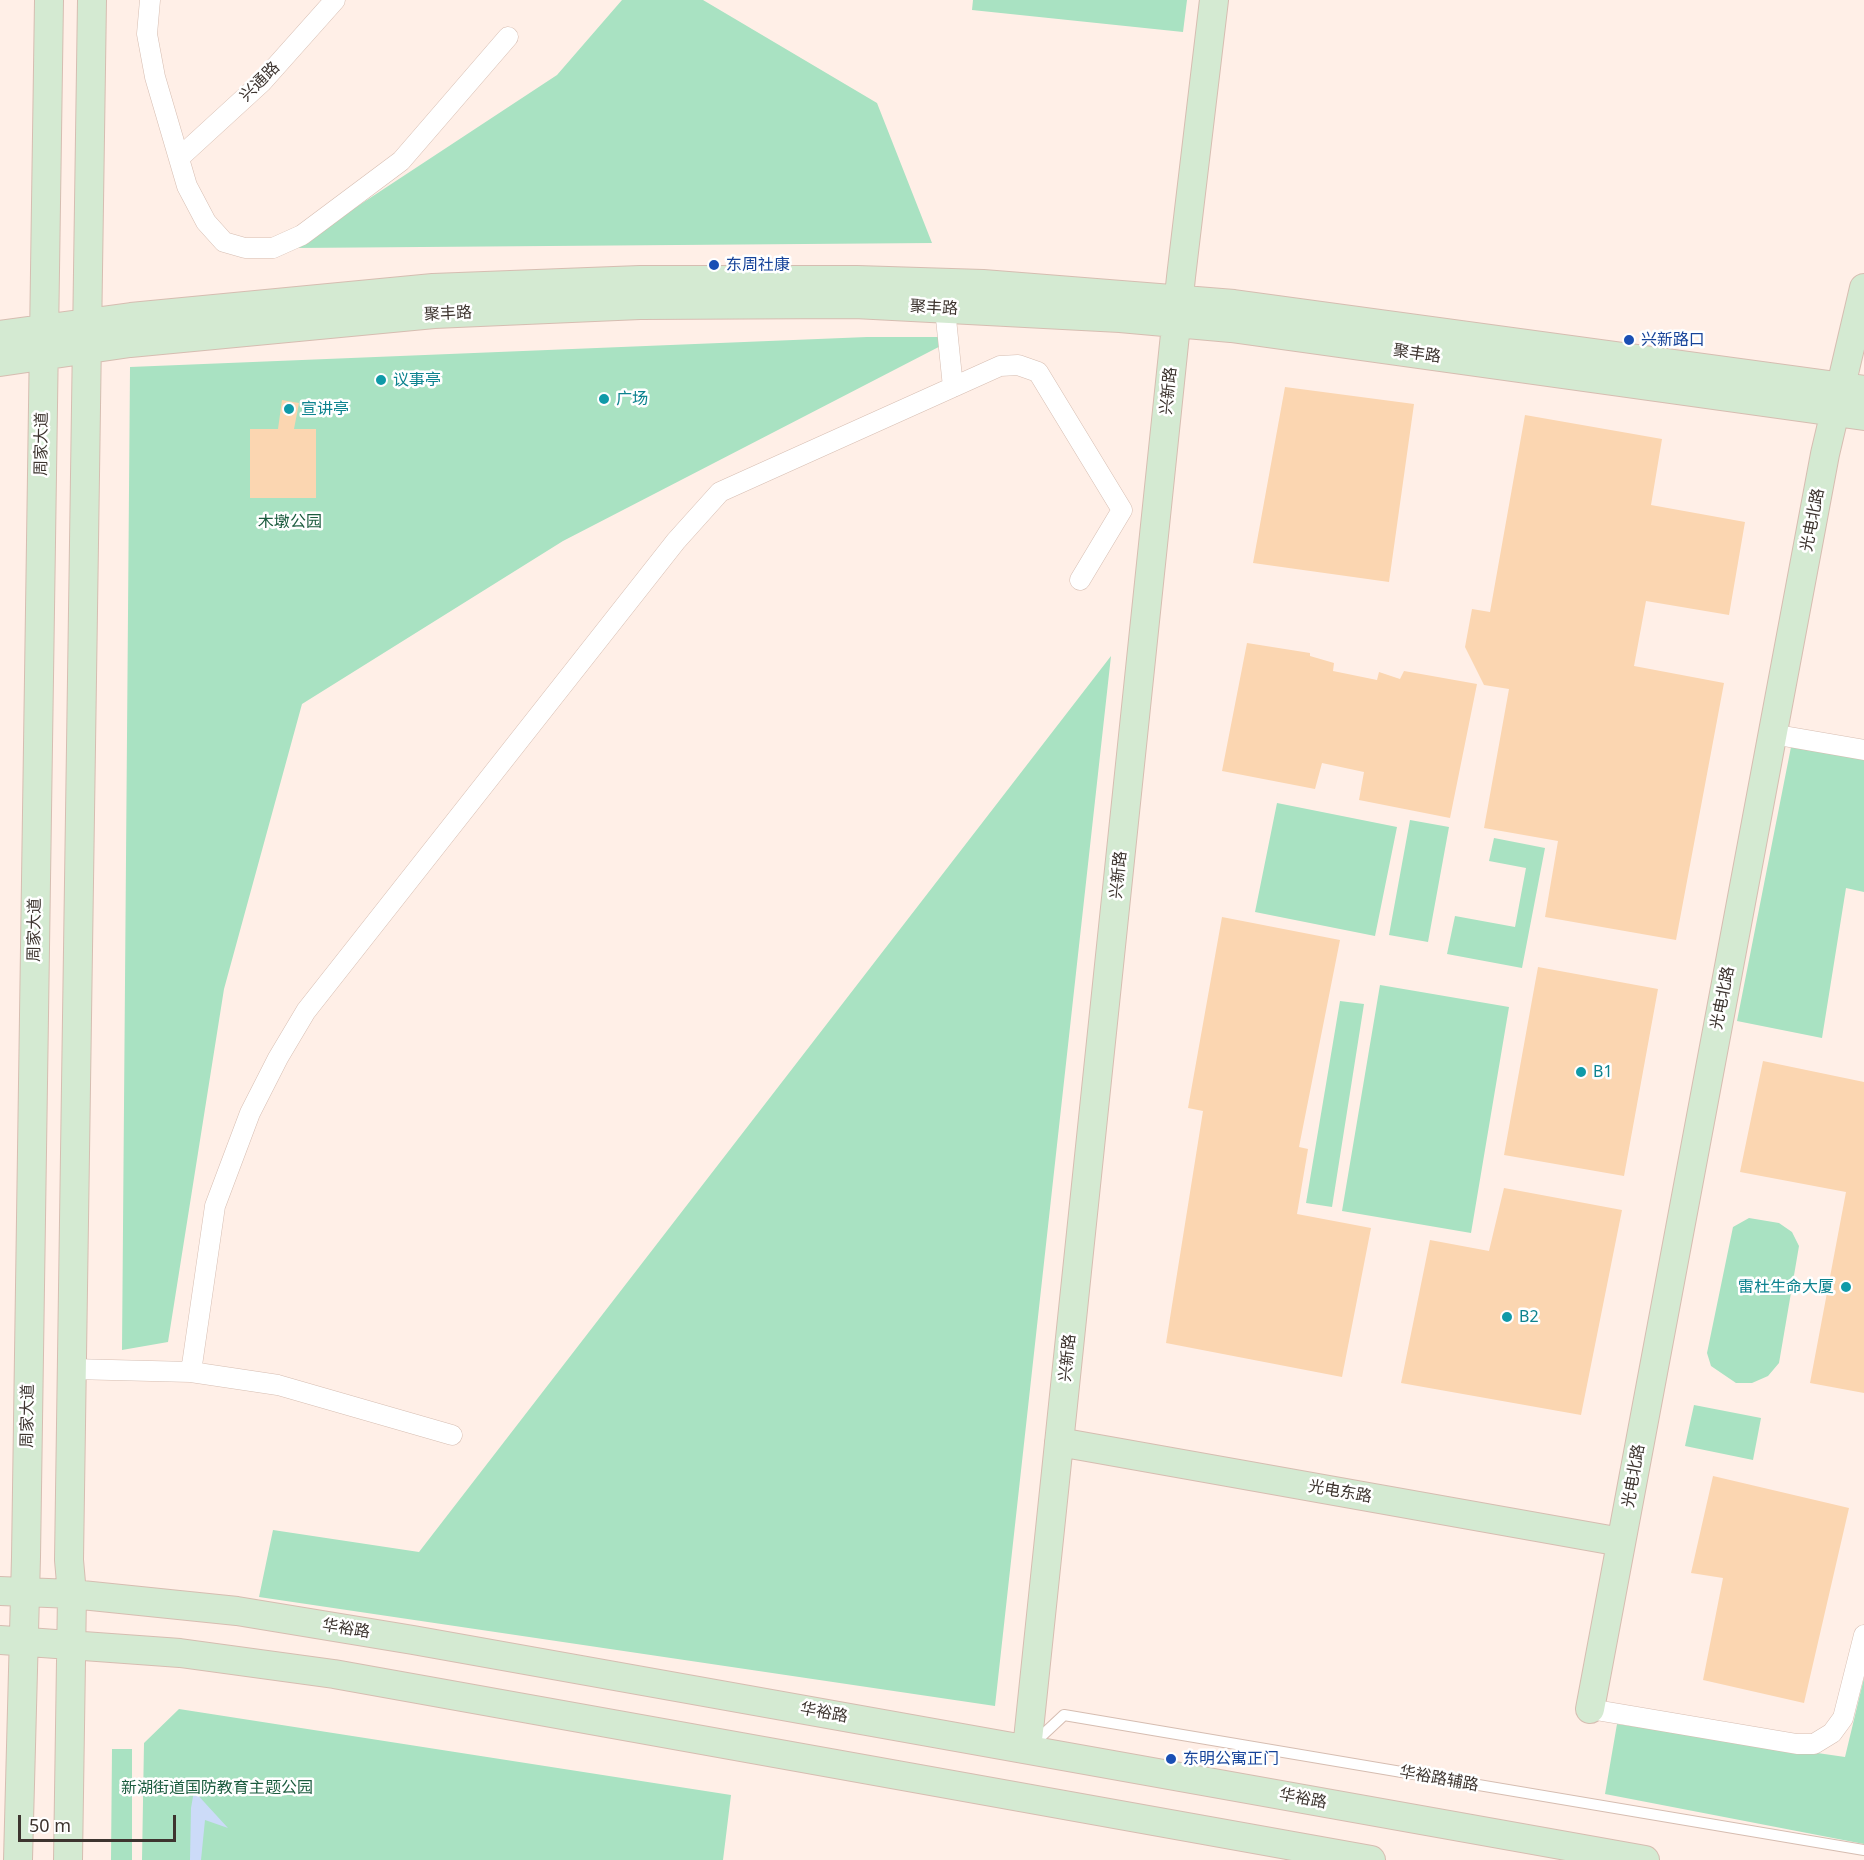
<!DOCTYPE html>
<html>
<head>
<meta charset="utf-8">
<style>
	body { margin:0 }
	#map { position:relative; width:1864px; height:1860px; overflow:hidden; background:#ffefe7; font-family:"Noto Sans",sans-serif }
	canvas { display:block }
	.scale { position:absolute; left:18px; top:1815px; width:158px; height:27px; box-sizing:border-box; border:3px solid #3d342f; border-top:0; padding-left:8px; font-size:18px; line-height:21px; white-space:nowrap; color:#3d342f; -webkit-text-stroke:4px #fff; paint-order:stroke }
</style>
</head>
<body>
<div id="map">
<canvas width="1864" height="1860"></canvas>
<div class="scale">50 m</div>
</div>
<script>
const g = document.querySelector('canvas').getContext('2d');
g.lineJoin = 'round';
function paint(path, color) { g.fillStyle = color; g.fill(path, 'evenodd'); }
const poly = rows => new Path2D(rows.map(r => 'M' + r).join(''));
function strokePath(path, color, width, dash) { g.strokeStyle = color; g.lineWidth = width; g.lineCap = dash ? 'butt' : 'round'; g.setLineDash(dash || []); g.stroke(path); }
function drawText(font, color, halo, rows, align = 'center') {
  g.font = font + ' "Noto Sans","Noto Sans SC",sans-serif'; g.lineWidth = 5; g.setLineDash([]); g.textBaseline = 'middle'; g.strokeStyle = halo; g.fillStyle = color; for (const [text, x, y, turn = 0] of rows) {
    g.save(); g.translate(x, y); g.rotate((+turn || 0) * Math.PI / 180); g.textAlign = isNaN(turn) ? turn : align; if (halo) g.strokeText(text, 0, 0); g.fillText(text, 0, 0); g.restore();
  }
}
paint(poly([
	[622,0,703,0,877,103,932,243,294,248,557,75],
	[973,0,1187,0,1183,32,972,10],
	[867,337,958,337,563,541,302,704,224,989,168,1342,122,1350,130,367],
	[1111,656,995,1706,259,1597,273,1530,419,1552],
	[1791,747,1864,759,1864,892,1846,888,1822,1038,1737,1021],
	[1277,803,1397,827,1375,936,1255,912],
	[1410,820,1449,827,1428,942,1389,935],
	[1494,838,1545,848,1522,968,1447,954,1455,916,1515,927,1526,868,1489,861],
	[1380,985,1509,1007,1471,1233,1342,1211],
	[1340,1001,1364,1004,1332,1207,1306,1203],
	[1749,1218,1779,1223,1792,1232,1799,1246,1779,1363,1768,1376,1752,1383,1736,1383,1711,1366,1707,1353,1733,1227],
	[1694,1405,1761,1418,1753,1460,1685,1446],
	[1864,1678,1864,1844,1605,1794,1617,1724,1845,1757],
	[179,1709,731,1795,723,1860,142,1860,144,1743],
	[112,1749,132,1749,132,1860,111,1860]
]), '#a9e2c2');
paint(poly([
	[194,1791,228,1828,205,1820,201,1860,190,1860,191,1808]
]), '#ccdbf8');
paint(poly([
	[1285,387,1414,404,1389,582,1253,563],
	[282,400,299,403,294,429,316,429,316,498,250,498,250,429,278,429],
	[1525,415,1662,439,1651,505,1745,522,1729,615,1646,601,1634,666,1724,683,1676,940,1545,917,1558,841,1484,828,1509,689,1484,685,1465,647,1472,609,1490,612],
	[1247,643,1310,653,1310,656,1334,663,1333,671,1377,680,1379,672,1400,679,1404,671,1477,684,1450,818,1359,800,1364,772,1322,763,1315,789,1222,771],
	[1222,917,1340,940,1299,1147,1308,1149,1297,1214,1371,1228,1342,1377,1166,1343,1203,1111,1188,1108],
	[1538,967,1658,989,1624,1176,1504,1155],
	[1763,1061,1864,1082,1864,1393,1810,1383,1846,1192,1740,1172],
	[1504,1188,1622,1210,1581,1415,1401,1383,1430,1240,1489,1251],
	[1713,1476,1849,1508,1804,1703,1703,1680,1723,1578,1691,1573]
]), '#fbd6b1');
const lane = poly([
	[1034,1743,1064,1715,1864,1850]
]);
const street = poly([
	[150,0,147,34,155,77,187,186,206,222,224,242,245,248,273,248,302,235,401,161,508,37],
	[179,158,262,82,335,0],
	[945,309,953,387],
	[1772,734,1864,750],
	[72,1369,191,1372,278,1385,452,1435],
	[191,1372,215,1206,250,1113,278,1058,306,1011,676,541,720,492,1000,366,1018,365,1038,372,1122,510,1080,580],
	[1590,1709,1797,1744,1814,1744,1832,1733,1843,1718,1864,1635]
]);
const secondary = poly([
	[0,335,131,317,433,288,640,280,857,280,983,284,1234,304,1864,390],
	[0,362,130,343,434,314,640,305,855,304,1120,318,1231,328,1864,416],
	[1059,1442,1621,1542],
	[0,1591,72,1594,237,1611,413,1640,1645,1860],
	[0,1640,180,1653,334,1674,1371,1860],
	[1590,1709,1825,454,1864,288],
	[1027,1749,1181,277,1214,0],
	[18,1860,26,1557,49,0],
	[68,1860,72,1594,69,1560,92,0]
]);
strokePath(lane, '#d6bdb1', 12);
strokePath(street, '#d6bdb1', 21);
strokePath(secondary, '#d6bdb1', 30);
strokePath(lane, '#fff', 10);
strokePath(street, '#fff', 20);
strokePath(secondary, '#d4ead2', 28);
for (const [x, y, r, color] of [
	[714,265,6,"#1a4fb4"],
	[1629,340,6,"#1a4fb4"],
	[381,380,6,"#0f9aa8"],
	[604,399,6,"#0f9aa8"],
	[289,409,6,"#0f9aa8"],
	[1581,1072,6,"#0f9aa8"],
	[1846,1287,6,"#0f9aa8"],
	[1507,1317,6,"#0f9aa8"],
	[1171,1759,6,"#1a4fb4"]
]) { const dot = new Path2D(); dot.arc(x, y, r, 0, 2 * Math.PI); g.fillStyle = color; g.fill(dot); strokePath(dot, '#fff', 2); }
drawText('16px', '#3d342f', '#fff', [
	["兴通路",260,82,-45],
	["聚丰路",934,308,3],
	["聚丰路",448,314,-3],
	["聚丰路",1417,354,8],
	["兴新路",1169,391,-84],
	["周家大道",42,444,-89],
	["光电北路",1813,520,-79],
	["兴新路",1119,875,-84],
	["周家大道",35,930,-89],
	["光电北路",1723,998,-79],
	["兴新路",1068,1358,-84],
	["周家大道",28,1416,-89],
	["光电北路",1634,1476,-80],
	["光电东路",1340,1492,10],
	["华裕路",346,1629,9],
	["华裕路",824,1713,10],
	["华裕路辅路",1439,1779,10],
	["华裕路",1303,1799,10]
]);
drawText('16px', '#164399', '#fff', [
	["东周社康",726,265],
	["兴新路口",1641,340],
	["东明公寓正门",1183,1759]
], 'left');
drawText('16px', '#0d838f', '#fff', [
	["议事亭",393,380],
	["广场",616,399],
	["宣讲亭",301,409],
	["B1",1593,1072],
	["雷杜生命大厦",1834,1287,"right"],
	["B2",1519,1317]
], 'left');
drawText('16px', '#1c5c3f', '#fff', [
	["木墩公园",290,522],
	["新湖街道国防教育主题公园",217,1788]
]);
</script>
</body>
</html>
